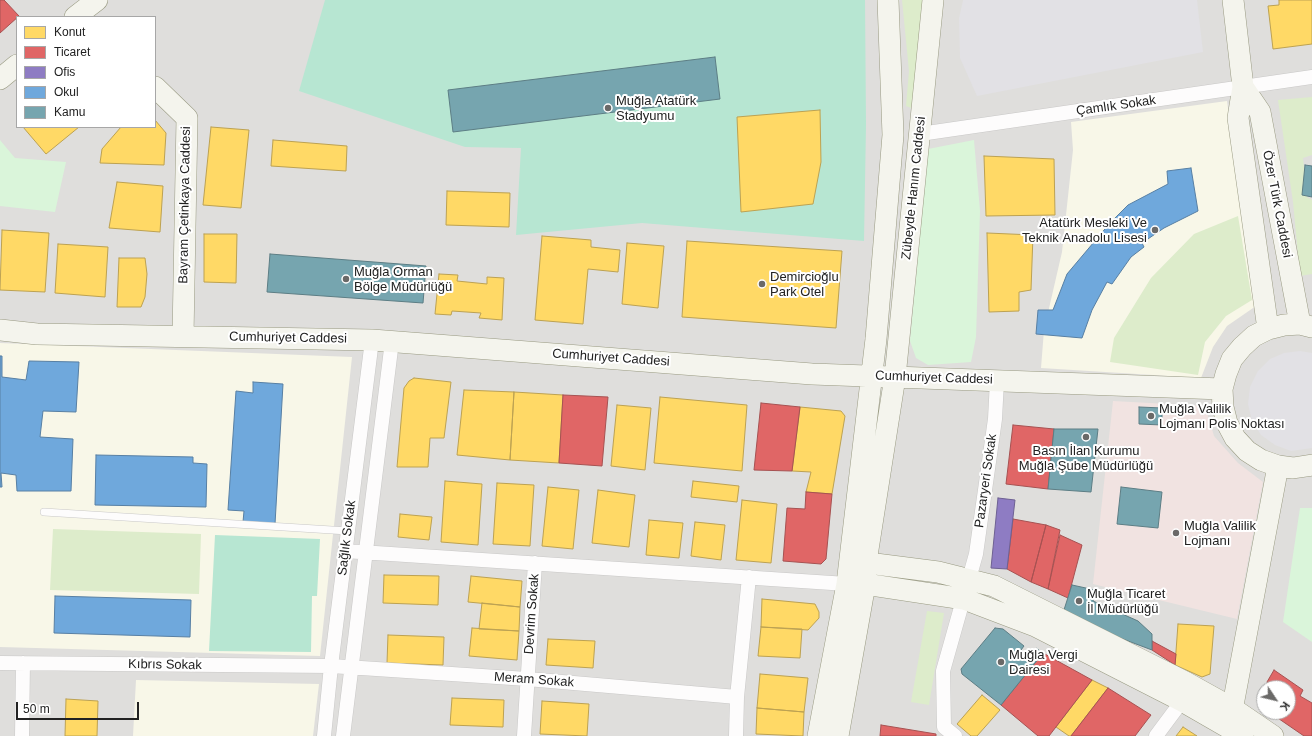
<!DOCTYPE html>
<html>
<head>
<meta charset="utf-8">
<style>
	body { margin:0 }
	#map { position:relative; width:1312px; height:736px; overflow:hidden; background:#f0eeeb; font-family:Helvetica,sans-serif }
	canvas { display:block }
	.legend { position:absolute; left:16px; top:16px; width:140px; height:112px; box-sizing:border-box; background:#fff; border:1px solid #a7a7a7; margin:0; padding:5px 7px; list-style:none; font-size:12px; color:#222 }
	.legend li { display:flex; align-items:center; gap:8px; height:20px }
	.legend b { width:20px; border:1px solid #a7a7a7 }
	.north { position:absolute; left:1256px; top:680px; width:40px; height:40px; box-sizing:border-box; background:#fff; border:1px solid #a7a7a7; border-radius:50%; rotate:125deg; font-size:11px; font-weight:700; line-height:16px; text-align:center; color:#222 }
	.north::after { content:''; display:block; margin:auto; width:14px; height:18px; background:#6a6968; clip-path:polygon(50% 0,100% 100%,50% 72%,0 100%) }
	.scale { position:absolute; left:16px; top:702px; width:123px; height:18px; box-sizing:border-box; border:2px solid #222; border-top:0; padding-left:5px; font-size:12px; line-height:14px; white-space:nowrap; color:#222; -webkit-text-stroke:3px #fff; paint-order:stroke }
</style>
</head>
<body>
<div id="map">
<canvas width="1312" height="736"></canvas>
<ul class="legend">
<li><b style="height:11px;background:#ffd966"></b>Konut</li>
<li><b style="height:11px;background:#e06666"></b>Ticaret</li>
<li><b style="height:11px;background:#8e7cc3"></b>Ofis</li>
<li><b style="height:11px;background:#6fa8dc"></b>Okul</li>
<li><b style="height:11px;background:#76a5af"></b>Kamu</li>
</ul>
<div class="north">K</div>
<div class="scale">50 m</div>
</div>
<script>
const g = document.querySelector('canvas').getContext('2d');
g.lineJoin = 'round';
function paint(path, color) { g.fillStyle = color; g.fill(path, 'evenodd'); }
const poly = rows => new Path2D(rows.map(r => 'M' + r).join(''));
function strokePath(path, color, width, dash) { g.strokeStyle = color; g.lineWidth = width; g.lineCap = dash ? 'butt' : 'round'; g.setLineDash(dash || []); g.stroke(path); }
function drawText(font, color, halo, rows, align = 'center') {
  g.font = font + ' Helvetica,sans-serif'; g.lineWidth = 4; g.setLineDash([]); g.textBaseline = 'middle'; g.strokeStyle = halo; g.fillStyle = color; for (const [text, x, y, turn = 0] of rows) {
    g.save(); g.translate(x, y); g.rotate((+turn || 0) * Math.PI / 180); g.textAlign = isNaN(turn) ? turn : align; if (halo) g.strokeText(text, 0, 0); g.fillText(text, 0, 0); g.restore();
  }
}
paint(poly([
	[0,0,1312,0,1312,736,0,736],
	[17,17,155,17,155,127,17,127],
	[1264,688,1288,688,1288,712,1264,712]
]), '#dfdedc');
paint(poly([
	[1113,401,1205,406,1214,436,1238,463,1263,482,1237,619,1093,584]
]), '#f1e3e1');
paint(poly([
	[1227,101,1256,306,1227,326,1213,347,1201,378,1041,368,1044,330,1062,252,1073,150,1071,122],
	[0,343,352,357,320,656,0,647],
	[136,680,319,684,313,736,133,736]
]), '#f8f7e8');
paint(poly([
	[902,0,925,0,915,90,911,108,906,106,909,71],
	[1312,97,1312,155,1303,158,1307,197,1312,200,1312,274,1300,276,1293,202,1278,100],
	[1238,216,1252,300,1226,316,1205,342,1198,375,1110,362,1114,338,1151,278,1194,234],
	[53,529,201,534,199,594,50,590],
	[927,611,944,613,929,705,911,702]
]), '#ddeccb');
paint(poly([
	[0,140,15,158,66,162,55,212,0,206],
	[974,140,980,211,976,337,971,362,928,365,916,358,910,341,928,149],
	[1300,508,1312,508,1312,642,1283,622]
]), '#daf5da');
paint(poly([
	[325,0,865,0,866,125,864,241,642,223,516,235,521,148,465,147,299,91],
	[215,535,320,539,317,596,312,596,311,652,209,651]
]), '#b7e6d2');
paint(poly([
	[963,0,1197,0,1203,52,977,96,960,58,959,18],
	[1300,351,1312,353,1312,448,1291,451,1275,445,1261,435,1252,421,1248,404,1250,387,1258,371,1270,359,1284,353]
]), '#e2e1e5');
const homes = poly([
	[1279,0,1312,0,1312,44,1273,49,1268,6,1279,5,1279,0],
	[820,110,821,162,813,204,741,212,737,117,820,110],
	[155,120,166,133,164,165,100,163,102,149,121,127,155,127,155,120],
	[23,127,79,127,46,154,23,127],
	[211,127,249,130,241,208,203,205,211,127],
	[273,140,347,146,346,171,271,166,273,140],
	[984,156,1054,159,1055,215,986,216,984,156],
	[117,182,163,186,160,232,109,228,117,182],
	[447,191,510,193,509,227,446,225,447,191],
	[2,230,49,233,45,292,0,290,2,230],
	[987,233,1033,235,1031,290,1019,292,1019,311,989,312,987,233],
	[204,234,237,234,236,283,204,282,204,234],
	[542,236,591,240,591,247,620,250,618,272,588,269,583,324,535,320,542,236],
	[687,241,842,251,836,328,682,317,687,241],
	[627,243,664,246,658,308,622,304,627,243],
	[58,244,108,247,105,297,55,293,58,244],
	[119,258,145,258,147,274,145,297,141,307,117,307,119,258],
	[439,274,458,275,457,281,487,284,487,277,504,278,502,320,479,318,481,313,452,311,451,315,435,314,439,274],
	[414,378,451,382,444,438,430,438,428,467,397,467,404,388,409,381,414,378],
	[464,390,514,392,510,460,457,455,464,390],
	[514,392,563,395,559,463,510,460,514,392],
	[660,397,747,405,742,471,654,463,660,397],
	[617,405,651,408,645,470,611,466,617,405],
	[800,407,841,411,845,416,832,494,806,492,811,472,792,471,800,407],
	[445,481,482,484,478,545,441,542,445,481],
	[693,481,739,486,737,502,691,497,693,481],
	[497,483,534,485,530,546,493,544,497,483],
	[548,487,579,490,573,549,542,546,548,487],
	[598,490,635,495,629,547,592,543,598,490],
	[742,500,777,504,771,563,736,560,742,500],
	[400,514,432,517,429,540,398,537,400,514],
	[649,520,683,523,679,558,646,555,649,520],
	[695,522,725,525,721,560,691,556,695,522],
	[384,575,439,576,438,605,383,603,384,575],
	[471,576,522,581,520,607,468,602,471,576],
	[762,599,815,604,819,612,819,618,808,630,761,627,762,599],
	[482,603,520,607,519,631,479,629,482,603],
	[1178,624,1214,626,1210,674,1202,677,1175,665,1178,624],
	[761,627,802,629,800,658,758,656,761,627],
	[472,628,519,631,517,660,469,656,472,628],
	[388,635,444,637,443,665,387,663,388,635],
	[548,639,595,641,593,668,546,665,548,639],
	[760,674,808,678,804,712,757,708,760,674],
	[1092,680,1108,688,1071,736,1069,736,1056,727,1092,680],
	[982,695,1000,710,977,736,971,736,957,724,982,695],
	[452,698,504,700,503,727,450,725,452,698],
	[66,699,98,701,97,736,65,736,66,699],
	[542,701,589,704,587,736,540,734,542,701],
	[757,708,804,712,803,736,756,734,757,708],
	[1183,727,1197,736,1176,736,1183,727]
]);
paint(homes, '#ffd966');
strokePath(homes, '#bda252', 1);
const shops = poly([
	[0,0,4,0,19,16,0,33,0,0],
	[563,395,608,397,602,466,559,463,563,395],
	[761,403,800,407,792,471,754,470,761,403],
	[1013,425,1054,429,1048,489,1006,484,1013,425],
	[806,492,832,494,826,559,821,564,783,561,787,508,805,509,806,492],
	[1013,519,1046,525,1031,582,1007,569,1013,519],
	[1046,525,1060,530,1048,589,1031,582,1046,525],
	[1060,535,1082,545,1068,598,1048,589,1060,535],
	[1152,641,1176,654,1175,665,1152,650,1152,641],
	[1043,653,1092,680,1049,736,1038,736,1001,705,1043,653],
	[1274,670,1303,690,1300,696,1312,703,1312,736,1304,736,1269,712,1288,712,1288,688,1271,688,1267,682,1274,670],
	[1108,688,1151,715,1135,736,1071,736,1108,688],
	[881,725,936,734,936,736,880,736,881,725]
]);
paint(shops, '#e06666');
strokePath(shops, '#a75252', 1);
const offices = poly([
	[998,498,1015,500,1007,569,991,568,998,498]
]);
paint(offices, '#8e7cc3');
strokePath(offices, '#6e6193', 1);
const schools = poly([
	[1191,168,1198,211,1164,228,1142,243,1144,247,1131,257,1112,284,1107,282,1092,310,1082,338,1036,334,1038,310,1053,310,1067,274,1110,223,1128,205,1168,184,1167,171,1191,168],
	[0,356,2,356,2,377,26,380,29,361,79,362,76,412,43,411,40,437,73,439,71,491,17,491,16,475,1,473,2,487,0,487,0,356],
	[253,382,283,384,275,524,243,522,244,511,228,510,236,391,253,393,253,382],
	[96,455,193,457,193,463,207,464,206,507,95,505,96,455],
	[55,596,191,600,190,637,54,633,55,596]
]);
paint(schools, '#6fa8dc');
strokePath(schools, '#5880a4', 1);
const public = poly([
	[715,57,720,99,453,132,448,90,715,57],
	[1305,165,1312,166,1312,197,1302,195,1305,165],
	[270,254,426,266,423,303,267,292,270,254],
	[1139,407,1162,408,1162,425,1139,424,1139,407],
	[1054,429,1098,429,1091,492,1048,489,1054,429],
	[1121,487,1162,492,1158,528,1117,524,1121,487],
	[1072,585,1095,590,1093,601,1138,621,1152,634,1152,650,1062,616,1072,585],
	[995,628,1003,629,1024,646,1021,650,1029,656,1036,648,1043,653,1001,705,962,674,961,669,995,628]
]);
paint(public, '#76a5af');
strokePath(public, '#5d7e85', 1);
const lane = poly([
	[44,512,348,531]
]);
const street = poly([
	[920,134,1312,77],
	[345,551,847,584],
	[0,663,331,666,527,679,737,697],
	[22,736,23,663],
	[324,736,331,666,372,340],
	[343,736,392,341],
	[524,736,535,563],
	[736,736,737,697,749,577],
	[955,736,944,727,943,671,976,554,995,419,997,381],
	[1156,736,1182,701]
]);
const secondary = poly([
	[1233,0,1243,87,1238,118,1268,329],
	[75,17,97,0],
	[0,79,17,65],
	[155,87,187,118,183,336],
	[1243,87,1260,112,1300,324],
	[1312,327,1300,324,1284,325,1268,329,1254,336,1242,347,1232,359,1226,374,1222,389,1223,407,1227,423,1235,438,1247,451,1261,460,1278,466,1293,468,1312,465],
	[0,330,37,334,372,340,812,374,1222,389],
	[852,561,938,572,994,586,1187,683,1232,708,1273,736],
	[851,584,865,584,964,599,1035,626,1182,701,1243,736],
	[1230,721,1278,466],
	[818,736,847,584,876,339,893,135,888,0],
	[838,736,865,584,866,562,895,377,933,0]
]);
strokePath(lane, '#c9c8c7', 8);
strokePath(street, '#c9c8c7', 15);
strokePath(secondary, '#999a82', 22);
strokePath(lane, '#fdfcfc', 7);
strokePath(street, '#fdfcfc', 14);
strokePath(secondary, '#f4f4ed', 21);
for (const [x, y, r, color] of [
	[608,108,4,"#6a6968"],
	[1155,230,4,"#6a6968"],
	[346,279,4,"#6a6968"],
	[762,284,4,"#6a6968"],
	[1151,416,4,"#6a6968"],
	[1086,437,4,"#6a6968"],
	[1176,533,4,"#6a6968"],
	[1079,601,4,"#6a6968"],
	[1001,662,4,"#6a6968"]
]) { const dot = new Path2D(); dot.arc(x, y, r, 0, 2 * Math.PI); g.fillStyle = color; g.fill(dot); strokePath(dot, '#fff', 1.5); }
drawText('13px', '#222', '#fff', [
	["Muğla Atatürk",616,101],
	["Stadyumu",616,116],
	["Atatürk Mesleki Ve",1147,223,"right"],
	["Teknik Anadolu Lisesi",1147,238,"right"],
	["Muğla Orman",354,272],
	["Bölge Müdürlüğü",354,287],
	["Demircioğlu",770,277],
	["Park Otel",770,292],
	["Muğla Valilik",1159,409],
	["Lojmanı Polis Noktası",1159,424],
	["Basın İlan Kurumu",1086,451,"center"],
	["Muğla Şube Müdürlüğü",1086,466,"center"],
	["Muğla Valilik",1184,526],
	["Lojmanı",1184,541],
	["Muğla Ticaret",1087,594],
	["İl Müdürlüğü",1087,609],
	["Muğla Vergi",1009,655],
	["Dairesi",1009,670]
], 'left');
drawText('13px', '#222', '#fff', [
	["Çamlık Sokak",1116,106,-8],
	["Zübeyde Hanım Caddesi",914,188,-84],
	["Özer Türk Caddesi",1277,204,79],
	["Bayram Çetinkaya Caddesi",185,205,-89],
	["Cumhuriyet Caddesi",288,338,1],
	["Cumhuriyet Caddesi",611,358,4],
	["Cumhuriyet Caddesi",934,378,2],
	["Pazaryeri Sokak",986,481,-82],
	["Sağlık Sokak",347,538,-83],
	["Devrim Sokak",532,614,-86],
	["Kıbrıs Sokak",165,665,1],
	["Meram Sokak",534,680,4]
]);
</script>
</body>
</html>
